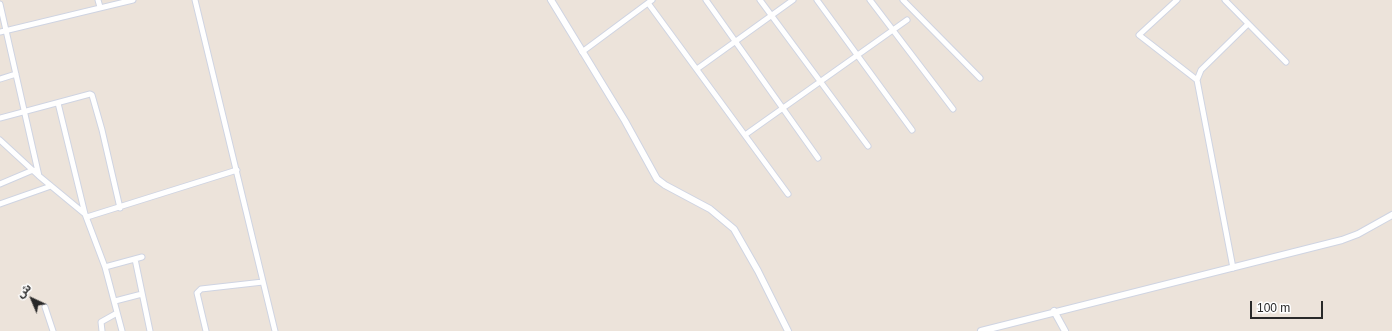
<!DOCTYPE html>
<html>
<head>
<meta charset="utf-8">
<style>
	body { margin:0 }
	#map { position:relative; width:1392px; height:331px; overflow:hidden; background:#ece3da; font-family:Arial,"Noto Sans Arabic",sans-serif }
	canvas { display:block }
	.north { position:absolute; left:12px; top:279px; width:40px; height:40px; -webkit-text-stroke:3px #fff; paint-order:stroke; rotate:316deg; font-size:11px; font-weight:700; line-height:16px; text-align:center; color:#292929 }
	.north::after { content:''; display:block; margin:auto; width:14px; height:18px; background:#292929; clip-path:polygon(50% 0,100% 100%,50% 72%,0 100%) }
	.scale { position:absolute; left:1250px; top:301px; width:73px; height:18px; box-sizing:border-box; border:2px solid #292929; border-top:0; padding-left:5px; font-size:12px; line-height:14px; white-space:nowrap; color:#292929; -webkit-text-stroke:3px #fff; paint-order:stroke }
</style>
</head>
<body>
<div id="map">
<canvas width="1392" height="331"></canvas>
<div class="north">ش</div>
<div class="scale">100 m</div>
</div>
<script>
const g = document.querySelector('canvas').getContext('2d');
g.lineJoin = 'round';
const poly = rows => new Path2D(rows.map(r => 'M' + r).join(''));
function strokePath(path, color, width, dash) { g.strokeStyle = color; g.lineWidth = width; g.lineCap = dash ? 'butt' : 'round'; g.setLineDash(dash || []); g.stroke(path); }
const minor = poly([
	[98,0,100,7],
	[195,0,275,331],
	[706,0,818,158],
	[760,0,868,146],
	[817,0,912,130],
	[870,0,953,109],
	[903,0,980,78],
	[1177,0,1139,35,1197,80],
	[1225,0,1286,62],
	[648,3,788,194],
	[0,4,39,176],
	[0,32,133,0],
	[582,52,652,0],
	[697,69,793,0],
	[0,79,16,74],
	[58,103,85,214,105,267,122,331],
	[0,118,90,94,92,95,102,130,120,208],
	[745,135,907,20],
	[0,140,39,176,85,214],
	[0,184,33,170],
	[0,204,51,186],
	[87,217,237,170],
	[135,259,150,331],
	[105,267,142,257],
	[1233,268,1197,80,1201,70,1248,24],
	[115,301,142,294],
	[45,307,53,331],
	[102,331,101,322,117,313],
	[206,331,197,293,201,289,263,282]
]);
const tertiary = poly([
	[551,0,625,121,657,179,665,185,710,209,734,229,758,271,788,331],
	[1054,311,1065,331],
	[981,331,1342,240,1358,234,1392,215]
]);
strokePath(minor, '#cfd4e2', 7);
strokePath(tertiary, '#cfd4e2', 8);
strokePath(minor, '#fff', 5);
strokePath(tertiary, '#fff', 6);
</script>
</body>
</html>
